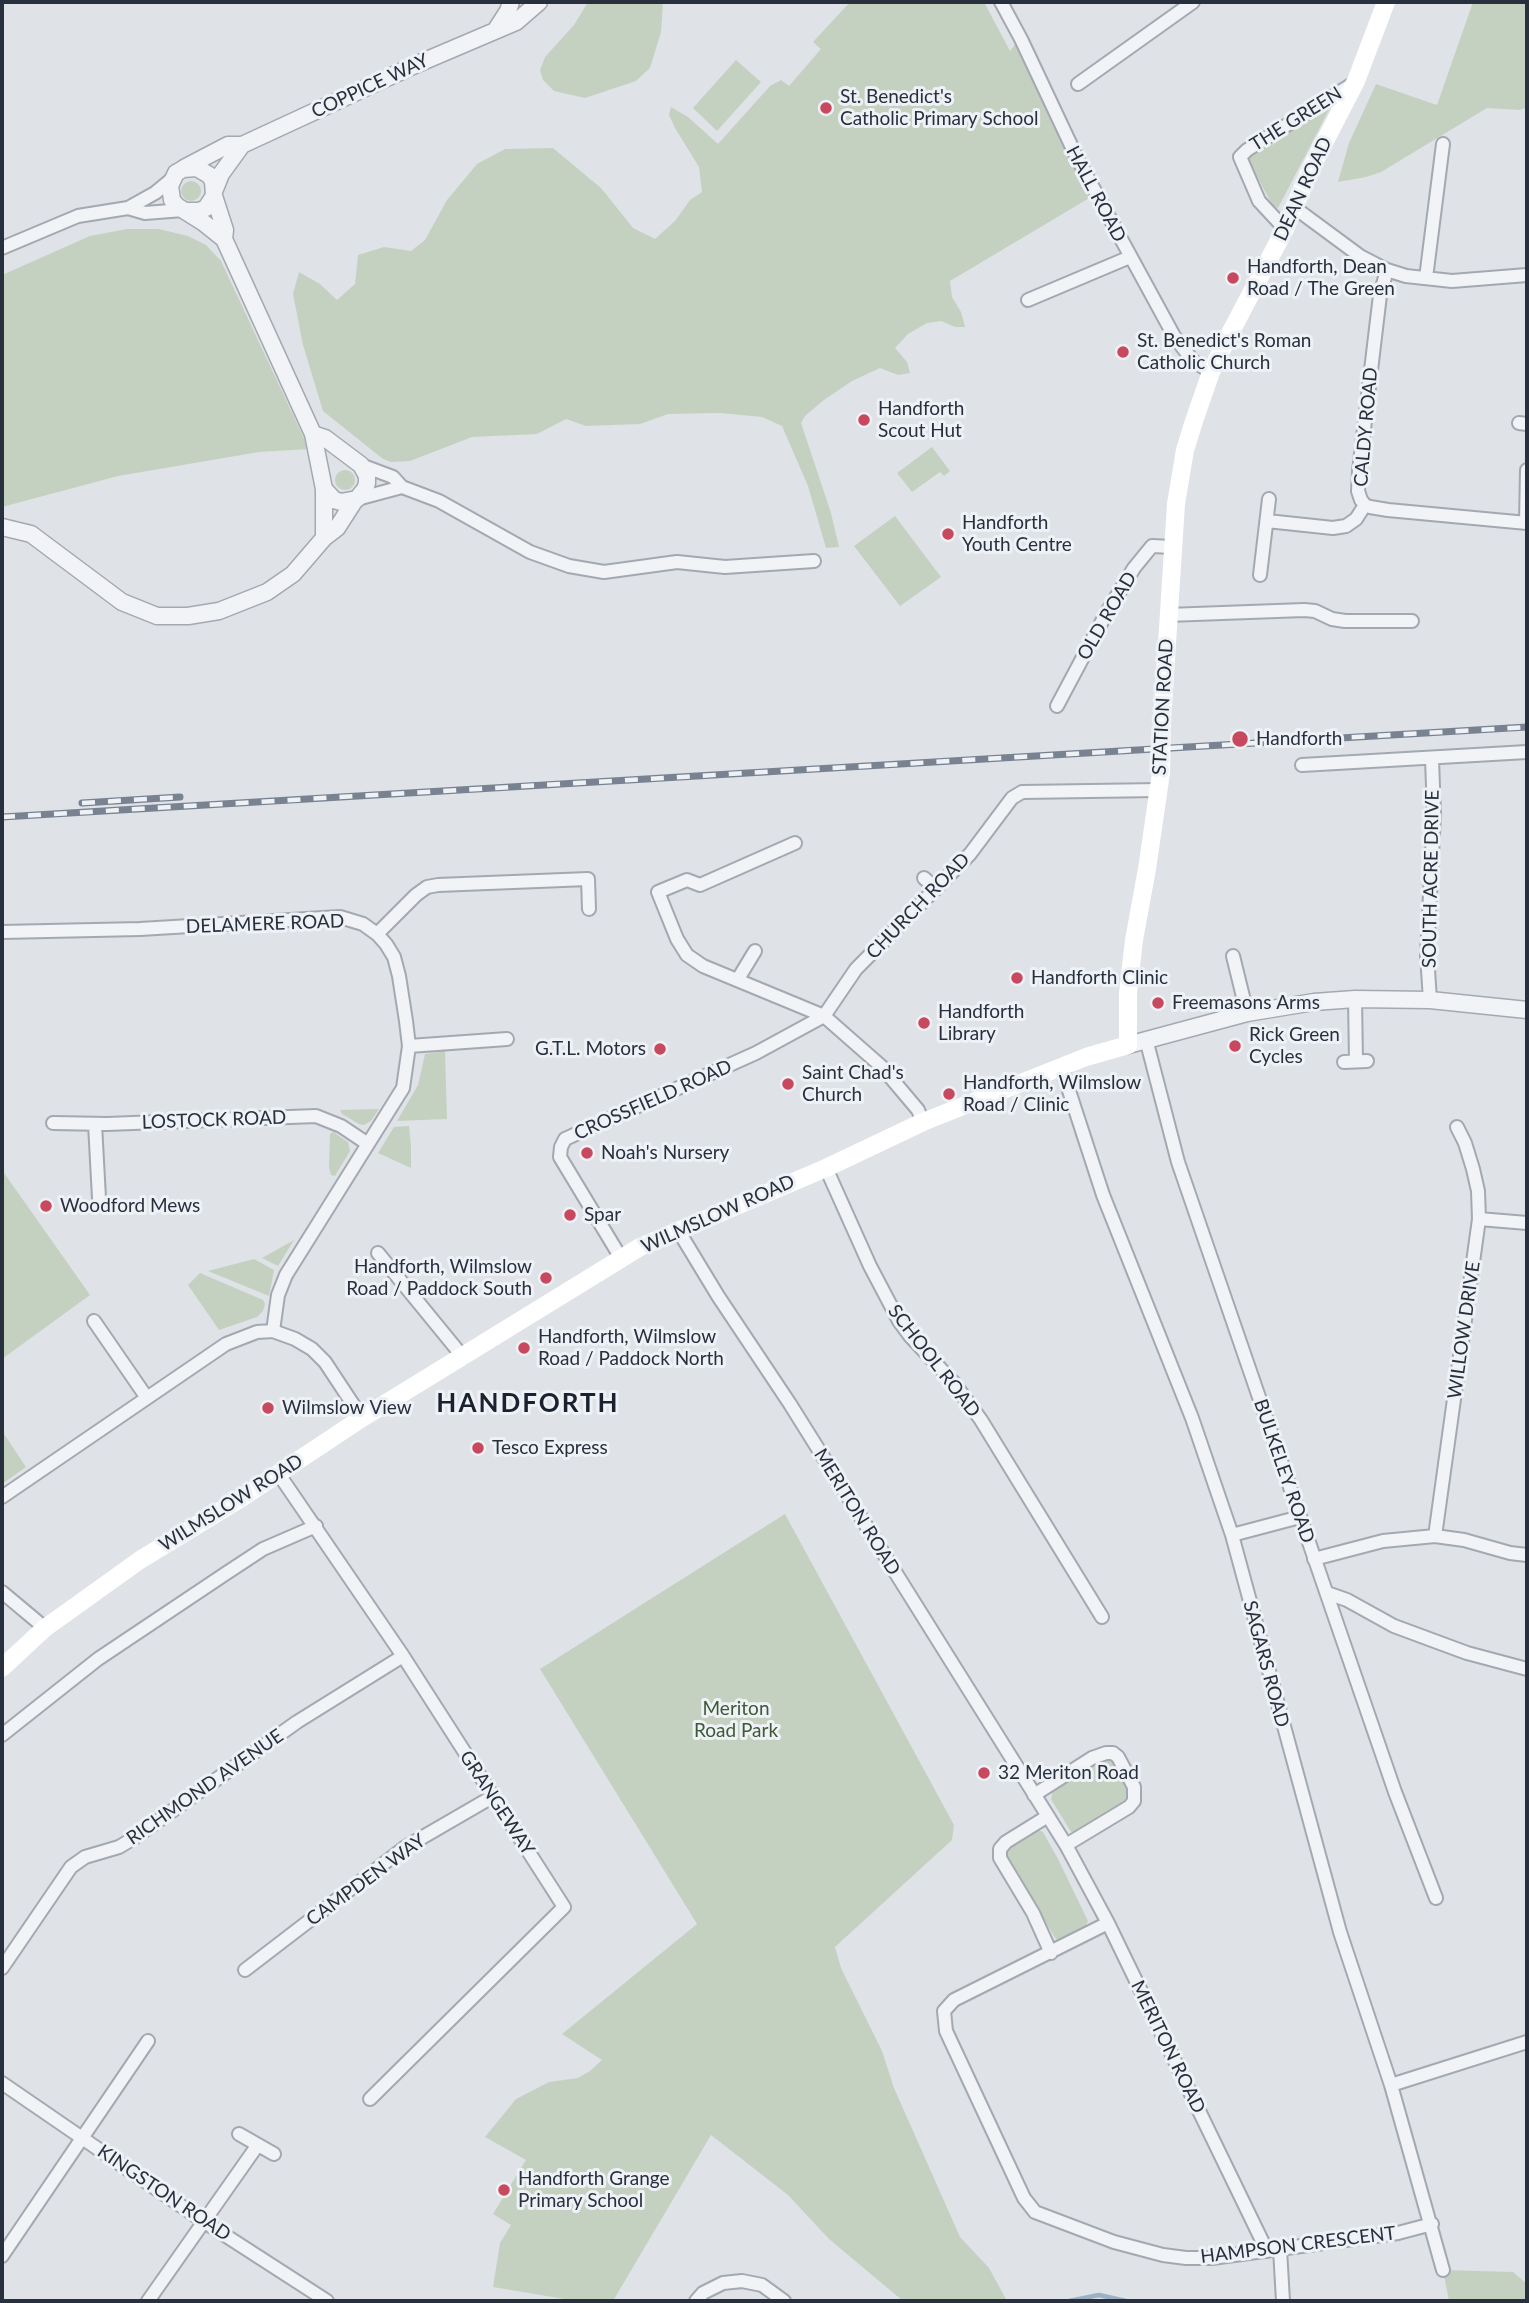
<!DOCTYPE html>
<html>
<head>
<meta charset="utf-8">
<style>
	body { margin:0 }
	#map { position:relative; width:1529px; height:2303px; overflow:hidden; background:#dfe2e7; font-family:Lato,sans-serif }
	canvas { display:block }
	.frame { position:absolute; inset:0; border:4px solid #28303e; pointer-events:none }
</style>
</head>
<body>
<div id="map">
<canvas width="1529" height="2303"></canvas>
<div class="frame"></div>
</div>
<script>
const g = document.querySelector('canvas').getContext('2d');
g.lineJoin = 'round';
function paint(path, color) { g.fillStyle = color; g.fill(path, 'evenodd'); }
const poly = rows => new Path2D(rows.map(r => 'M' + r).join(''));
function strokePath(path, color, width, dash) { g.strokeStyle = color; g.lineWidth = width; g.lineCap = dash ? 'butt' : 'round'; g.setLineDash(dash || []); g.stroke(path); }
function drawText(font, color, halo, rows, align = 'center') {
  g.font = font + ' Lato,sans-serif'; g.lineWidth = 6; g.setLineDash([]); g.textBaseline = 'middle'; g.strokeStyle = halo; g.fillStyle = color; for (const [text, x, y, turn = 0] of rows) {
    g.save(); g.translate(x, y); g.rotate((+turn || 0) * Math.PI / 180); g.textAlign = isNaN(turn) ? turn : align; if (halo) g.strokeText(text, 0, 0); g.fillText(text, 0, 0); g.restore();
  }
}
paint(poly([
	[588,2,663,2,661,32,650,68,636,81,585,98,554,91,543,80,540,70,545,57,574,25],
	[850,2,984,2,1010,51,1017,42,1096,194,950,281,952,297,961,312,965,327,955,327,941,321,927,323,908,334,895,348,907,362,910,373,898,375,880,368,852,381,824,400,805,416,801,423,831,513,839,547,826,548,808,486,782,426,762,417,720,413,668,414,640,424,586,426,566,419,537,434,472,437,410,461,391,462,383,459,323,411,303,345,293,294,299,272,320,284,337,300,355,284,358,255,384,247,411,251,425,240,447,200,477,164,505,149,553,148,601,188,633,228,655,239,675,221,690,200,702,192,699,167,675,128,669,115,671,107,688,117,718,144,770,86,781,80,789,86,821,49,813,42],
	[1473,2,1527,2,1527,108,1519,110,1487,108,1381,172,1366,177,1338,182,1349,143,1376,84,1437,105],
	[736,60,761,82,717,131,693,108],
	[1331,106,1278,208,1273,206,1248,160,1249,157,1269,143,1272,145,1289,133,1290,131],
	'181 191a10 10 0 1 1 20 0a10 10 0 1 1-20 0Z',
	[127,229,159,229,188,236,206,245,221,261,309,449,259,452,118,476,2,507,2,275,90,236],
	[932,447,950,471,944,476,940,472,912,492,897,473],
	'335 480a10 10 0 1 1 20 0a10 10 0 1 1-20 0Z',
	[895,516,941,577,900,606,854,546],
	[445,1051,447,1119,397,1121,418,1085,425,1054],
	[379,1109,371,1121,364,1125,359,1124,342,1114,340,1110],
	[409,1126,411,1146,411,1168,378,1153,394,1127],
	[333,1132,348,1142,350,1151,335,1176,331,1175,329,1167,330,1134],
	[2,1170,90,1295,2,1359],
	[294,1240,278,1266,262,1258],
	[254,1259,274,1270,269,1296,208,1271],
	[200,1273,263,1300,265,1304,263,1311,257,1317,219,1330,188,1285],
	[2,1431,26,1467,2,1484],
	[785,1514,954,1825,952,1840,835,1947,841,1968,882,2051,894,2088,960,2237,989,2268,1007,2301,903,2301,829,2239,788,2195,711,2135,613,2301,576,2301,493,2287,500,2243,511,2225,493,2214,526,2160,485,2137,516,2099,549,2082,578,2078,590,2071,602,2060,562,2034,697,1924,540,1669],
	[1102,1759,1108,1759,1113,1762,1129,1790,1128,1797,1126,1802,1076,1833,1071,1832,1051,1799,1053,1790],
	[1038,1830,1043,1832,1058,1859,1088,1921,1085,1927,1062,1939,1056,1939,1052,1933,1009,1861,1006,1852,1009,1847],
	[1443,2270,1513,2272,1527,2284,1527,2301,1449,2301]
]), '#c5d1c0');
strokePath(poly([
	[1069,2301,1099,2295,1126,2301]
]), '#9bb1c6', 4.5);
const minor = poly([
	[1001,2,1021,39,1077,158,1174,336,1193,361,1211,372],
	[1078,84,1193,2],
	[128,208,155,193,172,179],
	[1295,208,1360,256,1387,270,1406,276,1452,281,1527,275],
	[1285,229,1259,201,1240,157,1247,150,1354,83],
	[2,248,78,216,128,208,145,213,183,210],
	[1387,270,1380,295,1359,471,1358,491,1361,500,1365,505,1370,507,1388,510,1527,523],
	[1426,278,1443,144],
	[1028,300,1130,257],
	[1519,423,1527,424],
	[361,465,393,477,402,487,439,501,530,552,569,566,604,572,677,562,725,567,814,561],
	[357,499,402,487],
	[1267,521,1333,528,1346,526,1356,519,1365,505],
	[1526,523,1527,470],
	[1260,575,1269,499],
	[1168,615,1304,610,1315,611,1332,619,1345,621,1412,621],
	[1057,706,1107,612,1134,568,1152,546,1172,547],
	[1302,765,1527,752],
	[795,843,700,885,687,880,658,892,677,939,687,955,703,966,824,1016,881,1066,918,1110,923,1122],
	[924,878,936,889],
	[2,932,140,929,340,917,363,924,377,934,386,944,394,957,399,976,406,1021,409,1046,403,1088,286,1275,278,1295,273,1331],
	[377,934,416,895,427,887,438,885,588,879,589,909],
	[1233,956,1247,1013],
	[738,979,755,951],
	[1355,999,1356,1061],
	[1430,1000,1427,955,1434,814,1432,759],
	[1146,1039,1178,1162,1395,1792,1436,1898],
	[409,1046,507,1039],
	[1344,1062,1367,1061],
	[1061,1066,1103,1195,1192,1418,1232,1535,1340,1932,1391,2085,1443,2270],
	[53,1123,107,1124,316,1116,341,1126,368,1144],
	[95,1124,99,1198],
	[826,1168,870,1266,899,1321,910,1336,954,1383,981,1420,1102,1617],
	[1479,1219,1527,1223],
	[678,1230,718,1296,790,1404,1066,1845,1108,1923,1267,2251],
	[378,1253,463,1357],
	[621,1258,560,1157,561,1147,565,1139,756,1053,824,1016,856,969,970,854,1012,798,1022,792,1159,790],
	[94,1321,147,1398],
	[278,1473,403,1656,564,1907,370,2099],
	[2,1497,226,1344,257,1332,273,1331,295,1339,312,1349,325,1362,362,1418],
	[1232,1535,1300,1517],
	[1435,1536,1479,1219,1478,1191,1473,1169,1465,1143,1457,1127],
	[1314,1559,1383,1541,1435,1536,1464,1540,1510,1553,1527,1555],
	[2,1592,45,1628],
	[1327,1593,1347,1600,1394,1626,1467,1653,1527,1669],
	[2,1735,98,1659,225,1574,263,1549,316,1526],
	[1034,1795,1092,1758,1106,1753,1113,1753,1118,1757,1134,1787,1134,1801,1129,1807,1066,1845],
	[1048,1816,1006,1842,1000,1849,1000,1858,1033,1913,1051,1953],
	[1108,1923,954,2000,944,2011,946,2031,1024,2198,1035,2212,1114,2242,1163,2255,1186,2258,1212,2258,1398,2233,1432,2224],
	[2,1968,71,1867,85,1857,119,1847,134,1838,297,1722,403,1656],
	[245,1970,404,1848,492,1797],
	[2,2083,203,2221,327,2301],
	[1391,2085,1527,2042],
	[239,2134,274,2154],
	[1280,2249,1283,2301],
	[2,2256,148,2041],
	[148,2301,257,2146],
	[696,2301,703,2293,723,2283,742,2281,762,2285,784,2301]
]);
const tertiary = poly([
	[497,28,508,11,511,2],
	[184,168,228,145,242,145],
	[215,189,221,174,242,145,415,65,516,22,539,2],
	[214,196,225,230,224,239,313,434,324,489,334,500,341,502,357,499,365,489,367,483,367,476,361,465,325,438,313,434],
	[185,211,199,211,206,208,214,196,213,181,209,175,197,168,183,169,176,173,170,186,172,200,177,206,204,223,224,239],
	[324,489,324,538],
	[2,527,31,534,122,602,157,616,188,616,219,611,267,592,293,574,324,538,337,528,355,500],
	[1128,1045,1247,1013,1314,1002,1355,999,1430,1000,1527,1010]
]);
strokePath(minor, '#a4a9b1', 16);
strokePath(tertiary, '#a4a9b1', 19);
strokePath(minor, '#f1f3f6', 12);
strokePath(tertiary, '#f1f3f6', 16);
strokePath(poly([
	[1162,721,1176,504,1185,450,1194,421,1211,372,1225,343,1285,229,1310,170,1356,81,1386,2],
	[2,1668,45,1628,140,1560,243,1497,362,1418,640,1247,826,1168,923,1122,1086,1057,1128,1045,1128,993,1134,940,1147,869,1161,773]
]), '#fff', 18);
const rail = poly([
	[82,803,180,797],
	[2,817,1527,727]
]);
strokePath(rail, '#798290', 7);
strokePath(rail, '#eef1f5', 4.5, [13]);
strokePath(poly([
	[1161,773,1162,721]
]), '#fff', 18);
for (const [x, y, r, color] of [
	[826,108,7,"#c8485d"],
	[1233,278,7,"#c8485d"],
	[1123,352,7,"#c8485d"],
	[864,420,7,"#c8485d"],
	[948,534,7,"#c8485d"],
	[1240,739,9,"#c8485d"],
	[1017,978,7,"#c8485d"],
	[1158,1003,7,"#c8485d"],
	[924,1023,7,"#c8485d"],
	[1235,1046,7,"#c8485d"],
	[660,1049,7,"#c8485d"],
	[788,1084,7,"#c8485d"],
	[949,1094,7,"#c8485d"],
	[587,1153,7,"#c8485d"],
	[46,1206,7,"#c8485d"],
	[570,1215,7,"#c8485d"],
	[546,1278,7,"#c8485d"],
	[524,1348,7,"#c8485d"],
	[268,1408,7,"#c8485d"],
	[478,1448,7,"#c8485d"],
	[984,1773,7,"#c8485d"],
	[504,2190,7,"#c8485d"]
]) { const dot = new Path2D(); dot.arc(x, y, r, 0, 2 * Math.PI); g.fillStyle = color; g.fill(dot); strokePath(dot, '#eef1f5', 2.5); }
drawText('19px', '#28303e', '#eef1f5', [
	["COPPICE WAY",370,86,-25],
	["THE GREEN",1296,119,-32],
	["DEAN ROAD",1303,189,-65],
	["HALL ROAD",1096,194,62],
	["CALDY ROAD",1366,427,-85],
	["OLD ROAD",1107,616,-60],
	["STATION ROAD",1163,707,-87],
	["SOUTH ACRE DRIVE",1431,879,-89],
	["CHURCH ROAD",918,906,-46],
	["DELAMERE ROAD",265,924,-2],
	["CROSSFIELD ROAD",653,1100,-24],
	["LOSTOCK ROAD",214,1120,-2],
	["WILMSLOW ROAD",718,1214,-24],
	["WILLOW DRIVE",1464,1330,-82],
	["SCHOOL ROAD",934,1361,52],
	["BULKELEY ROAD",1284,1471,71],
	["WILMSLOW ROAD",231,1503,-32],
	["MERITON ROAD",857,1512,58],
	["SAGARS ROAD",1266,1664,75],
	["RICHMOND AVENUE",205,1787,-35],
	["GRANGEWAY",497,1803,57],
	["CAMPDEN WAY",366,1880,-36],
	["MERITON ROAD",1168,2047,64],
	["KINGSTON ROAD",164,2193,34],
	["HAMPSON CRESCENT",1298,2245,-7]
]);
drawText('19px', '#28303e', '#eef1f5', [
	["St. Benedict's",840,97],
	["Catholic Primary School",840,119],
	["Handforth, Dean",1247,267],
	["Road / The Green",1247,289],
	["St. Benedict's Roman",1137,341],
	["Catholic Church",1137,363],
	["Handforth",878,409],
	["Scout Hut",878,431],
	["Handforth",962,523],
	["Youth Centre",962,545],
	["Handforth",1256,739],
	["Handforth Clinic",1031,978],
	["Freemasons Arms",1172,1003],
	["Handforth",938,1012],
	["Library",938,1034],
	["Rick Green",1249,1035],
	["Cycles",1249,1057],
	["G.T.L. Motors",646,1049,"right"],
	["Saint Chad's",802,1073],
	["Church",802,1095],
	["Handforth, Wilmslow",963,1083],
	["Road / Clinic",963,1105],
	["Noah's Nursery",601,1153],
	["Woodford Mews",60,1206],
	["Spar",584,1215],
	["Handforth, Wilmslow",532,1267,"right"],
	["Road / Paddock South",532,1289,"right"],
	["Handforth, Wilmslow",538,1337],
	["Road / Paddock North",538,1359],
	["Wilmslow View",282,1408],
	["Tesco Express",492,1448],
	["32 Meriton Road",998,1773],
	["Handforth Grange",518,2179],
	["Primary School",518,2201]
], 'left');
drawText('19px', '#3d5936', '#eef1f5', [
	["Meriton",736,1709],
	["Road Park",736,1731]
]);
g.letterSpacing = '2px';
drawText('bold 26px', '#1b222f', '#eef1f5', [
	["HANDFORTH",528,1404]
]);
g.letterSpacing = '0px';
</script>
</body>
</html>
